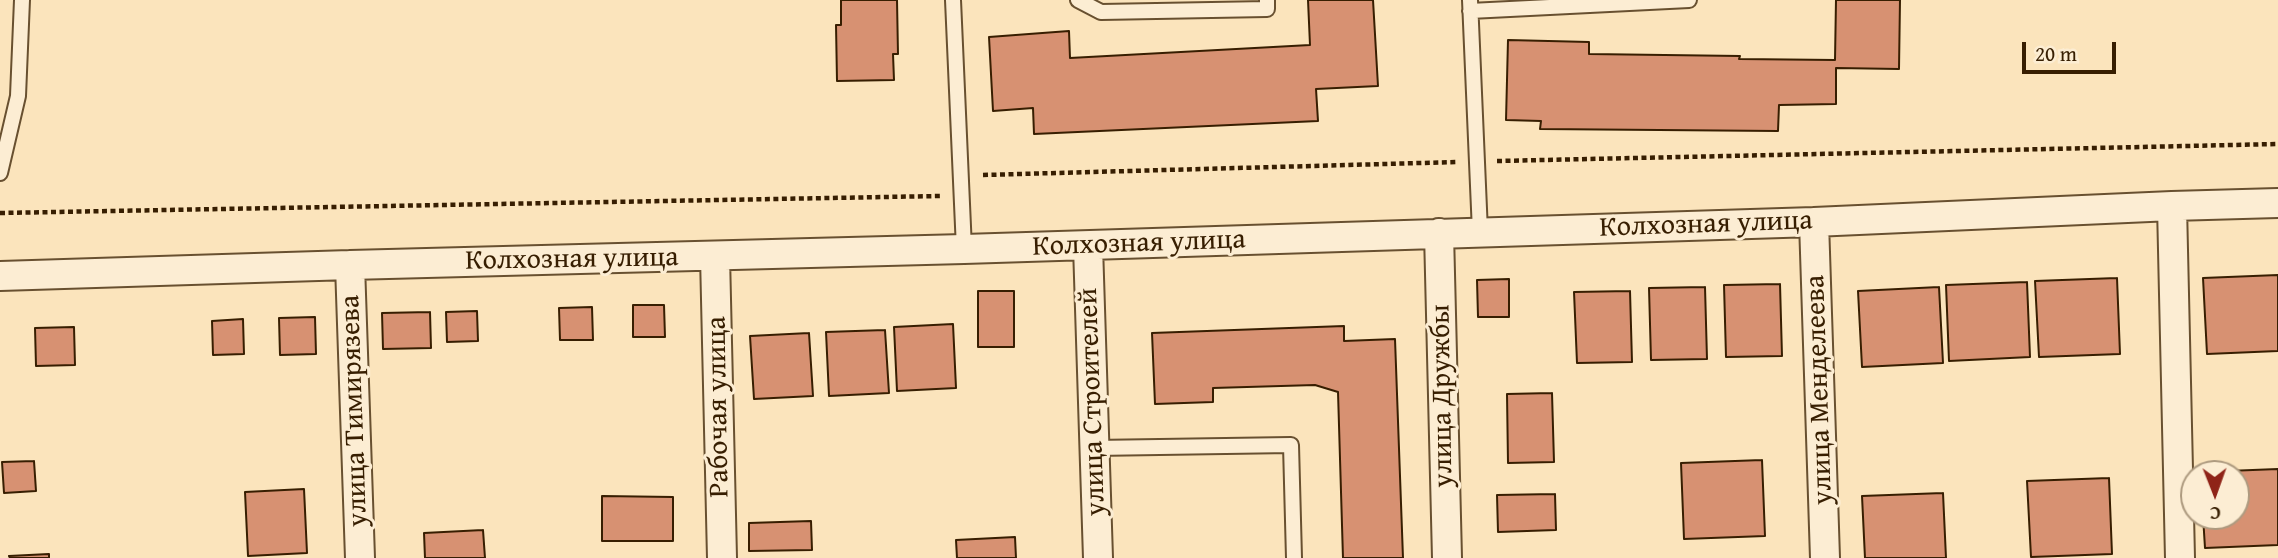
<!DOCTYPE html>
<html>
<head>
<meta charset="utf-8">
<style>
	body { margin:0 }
	#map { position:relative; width:2278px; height:558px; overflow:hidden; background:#fbe4bc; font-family:"Gentium Book Plus",serif }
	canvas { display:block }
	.north { position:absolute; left:2180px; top:460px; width:70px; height:70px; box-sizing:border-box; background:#fcedd3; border:2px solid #ad9a7f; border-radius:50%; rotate:179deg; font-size:19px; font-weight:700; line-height:28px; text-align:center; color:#371e01 }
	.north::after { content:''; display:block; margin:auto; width:24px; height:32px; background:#8f2418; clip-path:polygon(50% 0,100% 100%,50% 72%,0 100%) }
	.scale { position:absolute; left:2022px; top:42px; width:94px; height:32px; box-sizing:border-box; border:4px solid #371e01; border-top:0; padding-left:9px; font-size:21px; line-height:24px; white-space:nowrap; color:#371e01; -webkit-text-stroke:5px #fcedd3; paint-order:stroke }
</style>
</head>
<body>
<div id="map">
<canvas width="2278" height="558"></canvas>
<div class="north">С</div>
<div class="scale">20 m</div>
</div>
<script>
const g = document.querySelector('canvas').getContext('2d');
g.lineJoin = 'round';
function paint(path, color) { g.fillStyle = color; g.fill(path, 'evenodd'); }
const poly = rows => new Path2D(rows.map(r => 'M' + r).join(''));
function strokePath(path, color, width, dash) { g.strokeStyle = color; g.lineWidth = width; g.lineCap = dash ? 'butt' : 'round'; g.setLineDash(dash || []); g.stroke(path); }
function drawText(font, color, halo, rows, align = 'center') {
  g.font = font + ' "Gentium Book Plus",serif'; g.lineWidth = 6; g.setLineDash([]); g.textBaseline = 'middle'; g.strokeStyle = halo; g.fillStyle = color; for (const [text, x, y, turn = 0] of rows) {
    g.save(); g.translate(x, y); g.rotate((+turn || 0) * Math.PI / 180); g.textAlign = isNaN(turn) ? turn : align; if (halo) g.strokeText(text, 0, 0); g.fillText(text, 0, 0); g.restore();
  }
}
const building = poly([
	[841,0,897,0,898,54,893,54,894,80,837,81,836,25,841,25,841,0],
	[1308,0,1373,0,1378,86,1316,89,1318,121,1034,134,1033,108,993,111,989,37,1069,31,1070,58,1310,45,1308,0],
	[1836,0,1900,0,1899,69,1836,68,1836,104,1779,105,1778,131,1540,129,1541,121,1506,120,1508,40,1589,42,1589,54,1740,56,1739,59,1835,60,1836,0],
	[2278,275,2278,351,2207,354,2203,278,2278,275],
	[2117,278,2120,354,2039,357,2035,281,2117,278],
	[1509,279,1509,317,1478,317,1477,280,1509,279],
	[2027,282,2030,357,1949,361,1946,285,2027,282],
	[1780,284,1782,356,1726,357,1724,285,1780,284],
	[1705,287,1707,359,1651,360,1649,288,1705,287],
	[1939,287,1943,363,1862,367,1858,291,1939,287],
	[978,291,1014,291,1014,347,978,347,978,291],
	[1630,291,1632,362,1577,363,1574,292,1630,291],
	[633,305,664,305,665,337,633,337,633,305],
	[592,307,593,340,560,340,559,308,592,307],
	[477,311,478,341,447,342,446,312,477,311],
	[430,312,431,348,383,349,382,313,430,312],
	[315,317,316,354,280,355,279,318,315,317],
	[243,319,244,354,213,355,212,321,243,319],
	[953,324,956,388,897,391,894,327,953,324],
	[1344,326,1344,341,1395,339,1403,558,1343,558,1338,392,1315,385,1213,388,1213,402,1155,404,1152,333,1344,326],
	[74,327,75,365,36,366,35,328,74,327],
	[885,330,889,393,829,396,826,332,885,330],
	[809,333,813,396,754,399,750,336,809,333],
	[1552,393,1554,462,1508,463,1507,394,1552,393],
	[1762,460,1765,536,1684,539,1681,463,1762,460],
	[34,461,36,491,4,493,2,462,34,461],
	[2278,469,2278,545,2205,548,2203,516,2236,516,2236,474,2202,474,2202,472,2278,469],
	[2109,478,2112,554,2031,557,2027,481,2109,478],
	[304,489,307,553,248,556,245,492,304,489],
	[1943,493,1946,558,1865,558,1862,496,1943,493],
	[1555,494,1556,530,1498,532,1497,495,1555,494],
	[602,496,673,497,673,541,602,541,602,496],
	[811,521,812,550,749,551,749,523,811,521],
	[483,530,485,558,425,558,424,533,483,530],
	[1015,537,1016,558,957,558,956,540,1015,537],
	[49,554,49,558,10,558,9,556,49,554]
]);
paint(building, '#d79172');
strokePath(building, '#371e01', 2);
const lane = poly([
	[953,0,964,249],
	[1078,0,1101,12,1267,9,1267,0],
	[1470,0,1480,232],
	[1470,11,1689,0],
	[0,173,18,96,22,0],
	[1094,448,1291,445,1294,558]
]);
const street = poly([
	[2172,206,2180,558],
	[1814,222,1825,558],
	[1439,233,1447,558],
	[1088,246,1098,558],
	[715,256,722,558],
	[350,265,360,558],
	[0,276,350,265,964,249,1814,222,2172,206,2278,203]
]);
strokePath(lane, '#685030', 18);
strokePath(street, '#685030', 32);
strokePath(poly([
	[1497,161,2278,144],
	[983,175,1457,162],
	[0,213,940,196]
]), '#371e01', 4.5, [5, 3.5]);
strokePath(lane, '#fcedd3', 14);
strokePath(street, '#fcedd3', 28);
drawText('28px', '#371e01', '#fcedd3', [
	["Колхозная улица",1706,225,-2],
	["Колхозная улица",1139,244,-2],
	["Колхозная улица",572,260,-1],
	["улица Менделеева",1820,390,-92],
	["улица Дружбы",1443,396,-91],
	["улица Строителей",1093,402,-92],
	["Рабочая улица",719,407,-91],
	["улица Тимирязева",355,411,-92]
]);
</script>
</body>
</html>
